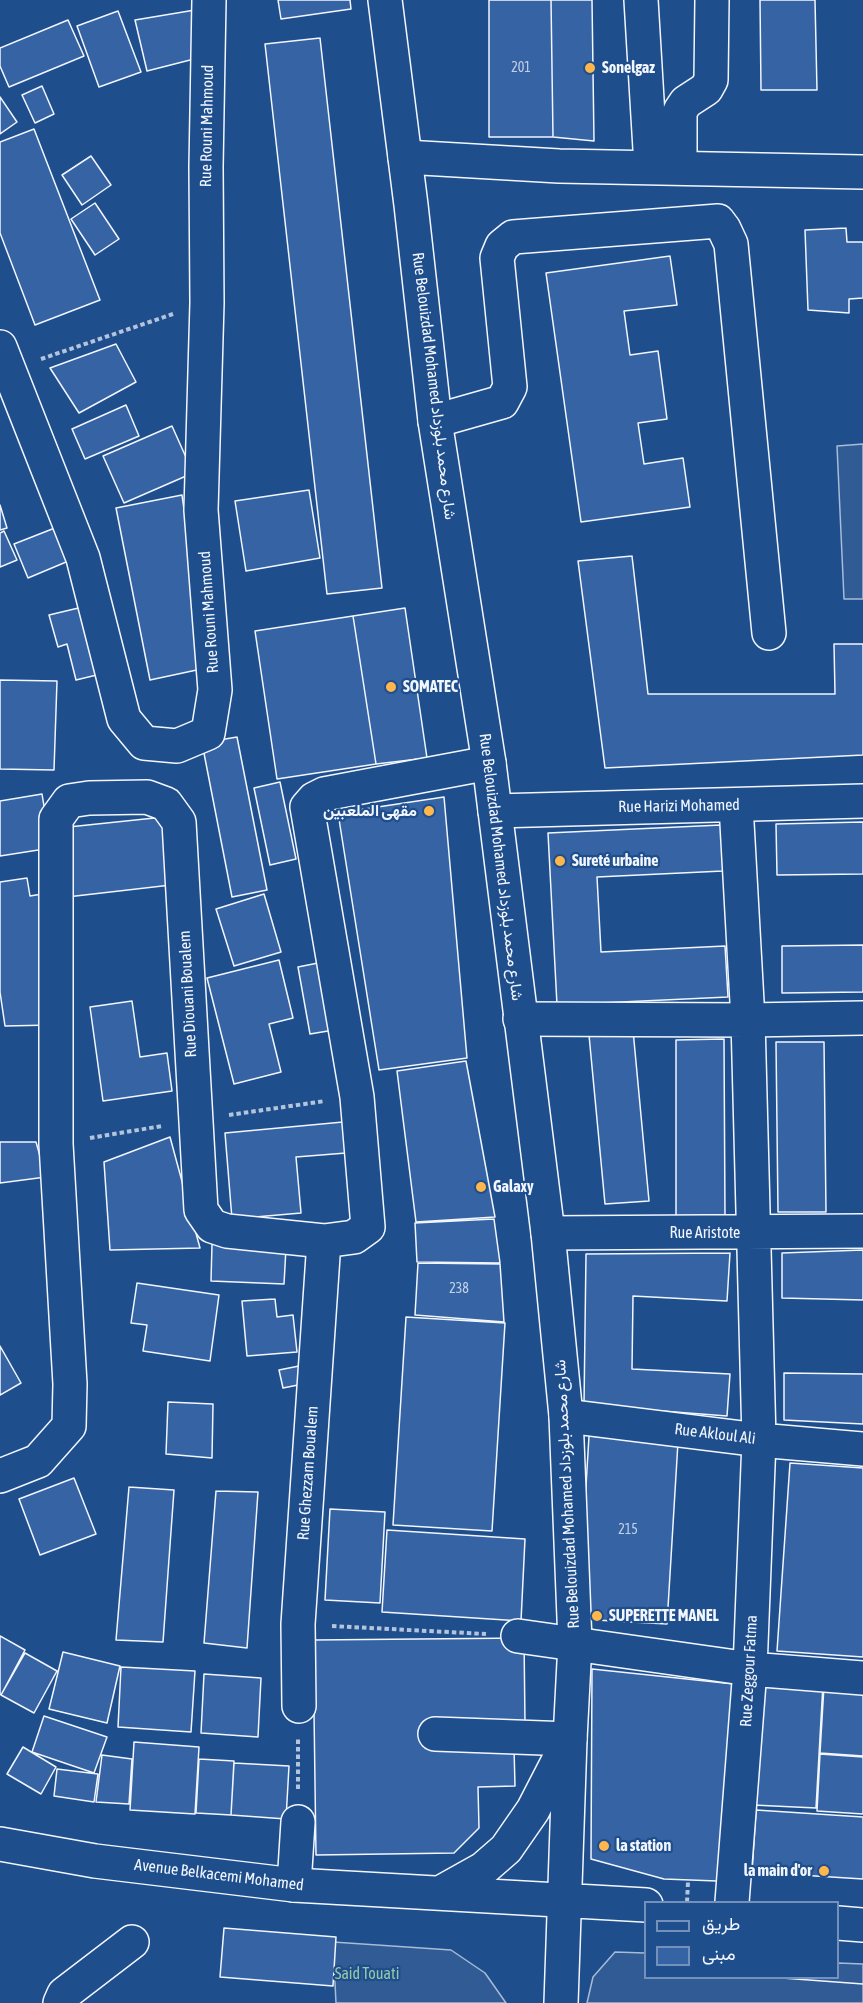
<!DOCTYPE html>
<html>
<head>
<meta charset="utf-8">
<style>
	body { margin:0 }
	#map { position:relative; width:863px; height:2003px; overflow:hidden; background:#1f4e8c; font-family:"Asap Condensed",Vazirmatn,sans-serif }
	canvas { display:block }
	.legend { position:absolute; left:644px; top:1901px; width:195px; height:78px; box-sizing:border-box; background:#1f4e8c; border:2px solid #7391ba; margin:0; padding:8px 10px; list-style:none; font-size:18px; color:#f2f6ff }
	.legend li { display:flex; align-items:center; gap:12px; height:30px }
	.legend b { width:30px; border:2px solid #7391ba }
</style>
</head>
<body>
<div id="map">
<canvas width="863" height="2003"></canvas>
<ul class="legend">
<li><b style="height:8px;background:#1f4e8c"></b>طريق</li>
<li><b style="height:16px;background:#3563a3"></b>مبنى</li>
</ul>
</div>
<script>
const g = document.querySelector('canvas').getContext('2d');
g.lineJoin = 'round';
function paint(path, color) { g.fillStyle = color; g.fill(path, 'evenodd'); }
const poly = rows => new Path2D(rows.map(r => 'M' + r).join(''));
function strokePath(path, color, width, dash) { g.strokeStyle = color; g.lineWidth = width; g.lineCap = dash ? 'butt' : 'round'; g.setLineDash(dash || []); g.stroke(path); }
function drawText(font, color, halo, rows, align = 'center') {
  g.font = font + ' "Asap Condensed",Vazirmatn,sans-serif'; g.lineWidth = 4.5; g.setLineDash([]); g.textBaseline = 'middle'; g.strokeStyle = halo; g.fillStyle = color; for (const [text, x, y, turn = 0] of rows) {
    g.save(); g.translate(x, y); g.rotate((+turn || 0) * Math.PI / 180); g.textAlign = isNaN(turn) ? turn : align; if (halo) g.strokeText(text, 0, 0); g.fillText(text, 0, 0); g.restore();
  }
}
const built = poly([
	[863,444,863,599,844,599,837,446,863,444],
	[333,1942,451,1950,485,1973,506,2003,336,2003,333,1942],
	[615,1952,645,1953,646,1978,838,1978,838,1963,863,1964,863,2003,587,2003,593,1977,615,1952]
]);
paint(built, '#305b95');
strokePath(built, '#a8bbd7', 1.5);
const building = poly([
	[278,0,350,0,351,9,281,19,278,0],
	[489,0,551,0,553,137,489,137,489,0],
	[551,0,592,0,594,141,553,137,551,0],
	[760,0,815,0,817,90,761,90,760,0],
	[195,10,198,58,147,71,135,20,195,10],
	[118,11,141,72,99,87,77,26,118,11],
	[68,20,84,56,9,87,0,66,0,48,68,20],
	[320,38,382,588,327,594,265,44,320,38],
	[42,86,54,114,35,123,22,95,42,86],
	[0,97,17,122,0,134,0,97],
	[34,129,100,300,35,325,0,233,0,142,34,129],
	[91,156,111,185,82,205,62,175,91,156],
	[95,203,119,239,95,255,71,219,95,203],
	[846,228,847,242,863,242,863,298,849,299,849,313,808,310,805,230,846,228],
	[670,256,677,305,624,311,630,355,658,351,667,419,638,423,644,464,683,458,690,507,581,522,546,273,670,256],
	[116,344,136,382,79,413,50,368,116,344],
	[126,405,139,436,85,459,72,429,126,405],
	[172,426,193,473,124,503,103,456,172,426],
	[309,490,320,558,246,571,235,501,309,490],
	[182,495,206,668,150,680,116,508,182,495],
	[0,505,7,528,0,530,0,505],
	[65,524,78,557,28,578,14,544,65,524],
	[4,531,17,560,0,567,0,533,4,531],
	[632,556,648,694,835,694,834,644,863,644,863,755,605,768,578,561,632,556],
	[91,605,109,672,76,680,67,644,58,647,49,615,91,605],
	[405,608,427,758,376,764,353,616,405,608],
	[353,616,376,764,277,779,255,631,353,616],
	[0,680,57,681,54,770,0,769,0,680],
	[237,737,267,890,232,897,202,743,237,737],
	[280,782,296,859,270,865,254,788,280,782],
	[42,794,51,848,0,856,0,801,42,794],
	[444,797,467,1058,379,1070,338,813,444,797],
	[164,817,171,885,67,897,59,828,164,817],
	[863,822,863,874,777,875,776,824,863,822],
	[721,825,723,871,597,877,601,952,725,946,728,997,557,1005,548,833,721,825],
	[27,878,30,896,42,894,51,1025,5,1026,0,992,0,882,27,878],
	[264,894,281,952,234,966,216,909,264,894],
	[863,945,863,992,782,993,782,946,863,945],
	[279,960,293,1018,269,1024,281,1072,234,1084,207,978,279,960],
	[328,961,340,1029,310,1034,298,967,328,961],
	[132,1001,140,1057,167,1053,172,1091,103,1101,90,1007,132,1001],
	[633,1030,649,1201,605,1204,589,1035,633,1030],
	[724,1039,725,1218,676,1218,676,1040,724,1039],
	[776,1042,824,1042,826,1212,778,1212,776,1042],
	[466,1061,495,1217,416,1222,397,1071,466,1061],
	[343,1122,346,1153,296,1157,301,1213,232,1219,225,1133,343,1122],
	[170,1137,200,1248,110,1250,104,1162,170,1137],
	[0,1142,36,1142,46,1177,0,1183,0,1142],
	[494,1219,500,1263,417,1262,415,1223,494,1219],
	[212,1244,286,1248,284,1284,211,1281,212,1244],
	[863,1250,863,1300,782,1298,782,1253,863,1250],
	[730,1253,727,1301,633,1296,632,1369,730,1374,727,1416,584,1405,586,1254,730,1253],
	[418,1263,500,1264,504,1322,415,1315,418,1263],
	[137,1283,219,1295,210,1361,143,1351,147,1325,131,1323,137,1283],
	[275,1299,277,1317,293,1315,297,1352,247,1356,242,1301,275,1299],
	[406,1317,505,1323,492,1531,393,1525,406,1317],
	[0,1346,21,1383,0,1395,0,1346],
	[299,1366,303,1384,283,1388,279,1370,299,1366],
	[784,1373,863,1374,863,1424,784,1420,784,1373],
	[168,1402,213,1404,212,1458,166,1454,168,1402],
	[589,1436,678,1442,667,1624,578,1619,589,1436],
	[790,1463,863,1468,863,1657,777,1651,790,1463],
	[74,1478,96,1534,40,1555,19,1499,74,1478],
	[129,1487,174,1490,163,1642,116,1640,129,1487],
	[216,1491,258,1492,247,1648,204,1643,216,1491],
	[330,1509,385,1512,380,1603,325,1600,330,1509],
	[387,1530,525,1539,521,1621,382,1612,387,1530],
	[0,1636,25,1650,1,1695,0,1694,0,1636],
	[524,1638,525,1723,514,1748,515,1786,478,1787,479,1828,454,1853,316,1855,313,1640,524,1638],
	[63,1652,120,1666,107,1723,49,1709,63,1652],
	[25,1653,57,1671,34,1713,1,1695,25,1653],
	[121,1667,195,1671,191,1732,118,1727,121,1667],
	[592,1669,734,1684,717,1881,664,1879,591,1859,592,1669],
	[204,1674,261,1678,258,1737,201,1733,204,1674],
	[760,1681,823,1684,816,1808,753,1805,760,1681],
	[824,1686,863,1689,863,1756,820,1753,824,1686],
	[44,1716,107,1737,94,1773,32,1752,44,1716],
	[134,1742,199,1747,195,1814,130,1810,134,1742],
	[23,1747,56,1767,41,1794,7,1774,23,1747],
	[820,1754,863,1757,863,1814,817,1811,820,1754],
	[102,1755,132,1759,129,1804,96,1802,102,1755],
	[199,1759,234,1761,231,1815,196,1813,199,1759],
	[234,1763,289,1766,286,1819,231,1815,234,1763],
	[57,1769,98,1774,94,1802,54,1796,57,1769],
	[756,1810,863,1817,863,1879,752,1872,756,1810],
	[224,1928,336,1937,333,1986,220,1977,224,1928]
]);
paint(building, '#3563a3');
strokePath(building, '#f2f6ff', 1.5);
const minor = poly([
	[641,0,651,166],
	[405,157,559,166,863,172],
	[680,167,680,111,686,102,706,89,711,80,712,0],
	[0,347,83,558,124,719,144,743,177,746,208,733,215,690,201,510,207,303,206,167,209,0],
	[435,421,502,402,510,387,497,258,502,246,513,237,718,221,724,229,731,244,769,633],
	[495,811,863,801],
	[520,1019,748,1020,863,1018],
	[548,1233,863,1231],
	[566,1416,759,1440,863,1449],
	[0,1476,38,1461,69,1426,70,1384,56,1144,56,819,69,801,89,798,147,797,166,804,179,822,201,1210,212,1226,227,1231,324,1241,354,1237,368,1227,357,1097,307,807,314,799,324,794,489,763],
	[518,1636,750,1669,863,1678],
	[299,1706,298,1624,324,1241],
	[435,1734,570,1739],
	[294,1885,298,1822],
	[732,1902,750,1669,759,1440,748,1020,736,805],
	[60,2003,64,1994,132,1942]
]);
const major = poly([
	[385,0,411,205,435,421,489,763,548,1233,566,1416,575,1643,570,1739,561,2003],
	[0,1844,95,1861,294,1885,646,1905],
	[440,1893,483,1869,506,1849,533,1810,566,1746],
	[838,1923,863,1925]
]);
strokePath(minor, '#f2f6ff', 36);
strokePath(major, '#f2f6ff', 36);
strokePath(poly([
	[41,359,173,314],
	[229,1115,325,1101],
	[90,1138,162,1126],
	[332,1626,486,1634],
	[298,1789,298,1739],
	[687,1902,688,1882]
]), '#b3c4dc', 4, [4.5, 3]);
strokePath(minor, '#1f4e8c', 33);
strokePath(major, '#1f4e8c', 33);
strokePath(poly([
	[782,1978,863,1984]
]), '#f2f6ff', 1.5);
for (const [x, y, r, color] of [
	[590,68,6,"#ffb74d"],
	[391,687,6,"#ffb74d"],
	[429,811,6,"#ffb74d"],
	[560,861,6,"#ffb74d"],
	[481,1187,6,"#ffb74d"],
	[597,1616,6,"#ffb74d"],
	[604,1846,6,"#ffb74d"],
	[824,1871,6,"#ffb74d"]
]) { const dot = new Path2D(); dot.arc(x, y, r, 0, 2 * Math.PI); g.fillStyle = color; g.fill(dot); strokePath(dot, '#1f4e8c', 2); }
drawText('14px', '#c3d1e8', null, [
	["201",521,68],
	["238",459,1289],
	["215",628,1530]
]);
drawText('bold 16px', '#f2f6ff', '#1f4e8c', [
	["Sonelgaz",602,68],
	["SOMATEC",403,687],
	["مقهى الملعبين",417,811,"right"],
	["Sureté urbaine",572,861],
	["Galaxy",493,1187],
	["SUPERETTE MANEL",609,1616],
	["la station",616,1846],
	["la main d'or",812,1871,"right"]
], 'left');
drawText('16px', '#f2f6ff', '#1f4e8c', [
	["Rue Rouni Mahmoud",207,126,-89],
	["Rue Belouizdad Mohamed شارع محمد بلوزداد",434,386,83],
	["Rue Rouni Mahmoud",209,612,-94],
	["Rue Harizi Mohamed",679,806,-1],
	["Rue Belouizdad Mohamed شارع محمد بلوزداد",501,867,83],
	["Rue Diouani Boualem",188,994,-93],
	["Rue Aristote",705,1233],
	["Rue Akloul Ali",715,1434,7],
	["Rue Ghezzam Boualem",308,1473,-86],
	["Rue Belouizdad Mohamed شارع محمد بلوزداد",567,1494,-93],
	["Rue Zeggour Fatma",749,1671,-87],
	["Avenue Belkacemi Mohamed",219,1875,7]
]);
drawText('16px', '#97c8a6', '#1f4e8c', [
	["Said Touati",367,1974]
]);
</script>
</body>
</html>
